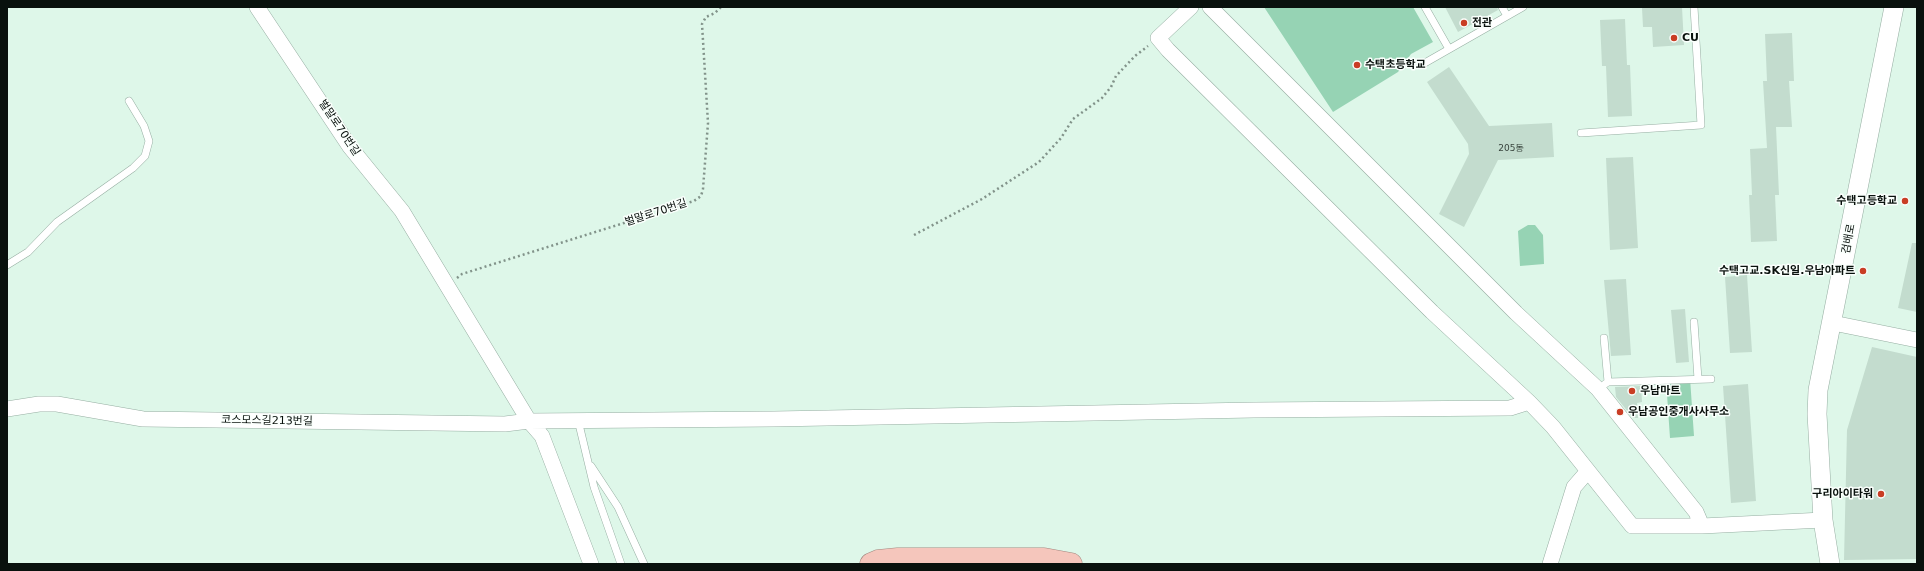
<!DOCTYPE html>
<html>
<head>
<meta charset="utf-8">
<style>
	body { margin:0 }
	#map { position:relative; width:1924px; height:571px; overflow:hidden; background:#def7e9; font-family:"DejaVu Sans",sans-serif }
	canvas { display:block }
	.frame { position:absolute; inset:0; border:8px solid #09110d; pointer-events:none }
</style>
</head>
<body>
<div id="map">
<canvas width="1924" height="571"></canvas>
<div class="frame"></div>
</div>
<script>
const g = document.querySelector('canvas').getContext('2d');
g.lineJoin = 'round';
function paint(path, color) { g.fillStyle = color; g.fill(path, 'evenodd'); }
const poly = rows => new Path2D(rows.map(r => 'M' + r).join(''));
function strokePath(path, color, width, dash) { g.strokeStyle = color; g.lineWidth = width; g.lineCap = dash ? 'butt' : 'round'; g.setLineDash(dash || []); g.stroke(path); }
function drawText(font, color, halo, rows, align = 'center') {
  g.font = font + ' "DejaVu Sans","Noto Sans KR",sans-serif'; g.lineWidth = 3; g.setLineDash([]); g.textBaseline = 'middle'; g.strokeStyle = halo; g.fillStyle = color; for (const [text, x, y, turn = 0] of rows) {
    g.save(); g.translate(x, y); g.rotate((+turn || 0) * Math.PI / 180); g.textAlign = isNaN(turn) ? turn : align; if (halo) g.strokeText(text, 0, 0); g.fillText(text, 0, 0); g.restore();
  }
}
paint(poly([
	[1264,7,1413,7,1433,42,1411,54,1398,72,1333,112],
	[1528,225,1535,225,1543,235,1544,264,1520,266,1518,231],
	[1690,378,1694,436,1670,438,1666,380]
]), '#96d3b4');
paint(poly([
	[1445,7,1497,7,1498,10,1458,32],
	[1656,7,1682,7,1684,45,1653,47,1652,27,1643,27,1642,8],
	[1625,19,1627,65,1630,65,1632,116,1608,117,1606,66,1602,66,1600,20],
	[1792,33,1794,81,1789,81,1792,127,1776,127,1779,195,1775,195,1777,241,1751,242,1749,195,1752,195,1750,149,1767,148,1763,81,1767,81,1765,34],
	[1449,67,1489,126,1552,123,1554,157,1498,160,1464,227,1439,214,1469,154,1468,144,1427,82],
	[1633,157,1638,248,1610,250,1606,158],
	[1912,243,1917,243,1917,312,1898,308],
	[1747,275,1752,352,1730,353,1725,277],
	[1626,279,1631,355,1611,356,1604,280],
	[1685,309,1689,362,1676,363,1671,310],
	[1872,347,1917,357,1917,559,1844,560,1847,430],
	[1748,384,1756,501,1731,503,1723,386],
	[1641,386,1642,402,1637,403,1638,418,1633,418,1616,397,1615,387]
]), '#c3dcce');
const service = poly([
	[1425,7,1449,49],
	[1502,7,1507,16],
	[1423,64,1523,7],
	[1581,133,1701,125,1694,7],
	[7,265,28,252,57,222,133,168,145,156,149,141,144,126,129,101],
	[1694,322,1698,379],
	[1604,338,1608,382,1605,384],
	[1608,382,1711,379],
	[578,420,594,487,621,564],
	[591,466,618,507,644,564]
]);
const minor = poly([
	[257,7,350,147,402,211,529,421,542,436,591,564],
	[1210,7,1516,313,1598,389,1696,512,1702,526,1823,520],
	[1833,323,1917,340],
	[1529,402,1553,427,1632,526,1702,526],
	[7,409,39,404,57,404,143,419,505,424,529,421,774,419,1254,410,1510,408,1529,402,1432,312,1168,50,1158,38,1191,7],
	[1550,564,1574,487,1588,471]
]);
const tertiary = poly([
	[1830,564,1823,520,1817,414,1818,390,1894,7]
]);
const motorway = poly([
	[871,564,878,561,898,559,1044,559,1071,564]
]);
strokePath(service, '#96aea2', 8);
strokePath(minor, '#96aea2', 16);
strokePath(tertiary, '#96aea2', 20);
strokePath(motorway, '#a2877f', 23);
strokePath(poly([
	[914,235,982,199,1039,162,1061,138,1073,119,1102,98,1111,87,1116,76,1135,56,1148,46],
	[457,278,462,274,694,201,701,196,703,189,708,123,702,24,706,17,715,13,721,7]
]), '#82938a', 2.5, [2, 3]);
strokePath(service, '#fff', 7);
strokePath(minor, '#fff', 15);
strokePath(tertiary, '#fff', 19);
strokePath(motorway, '#f5c6bc', 22);
for (const [x, y, r, color] of [
	[1464,23,4,"#c93d24"],
	[1674,38,4,"#c93d24"],
	[1357,65,4,"#c93d24"],
	[1905,201,4,"#c93d24"],
	[1863,271,4,"#c93d24"],
	[1632,391,4,"#c93d24"],
	[1620,412,4,"#c93d24"],
	[1881,494,4,"#c93d24"]
]) { const dot = new Path2D(); dot.arc(x, y, r, 0, 2 * Math.PI); g.fillStyle = color; g.fill(dot); strokePath(dot, '#fafffc', 1.5); }
drawText('9px', '#38443d', null, [
	["205동",1511,149]
]);
drawText('bold 11px', '#09110d', '#fafffc', [
	["전관",1472,23],
	["CU",1682,38],
	["수택초등학교",1365,65],
	["수택고등학교",1897,201,"right"],
	["수택고교.SK신일.우남아파트",1855,271,"right"],
	["우남마트",1640,391],
	["우남공인중개사사무소",1628,412],
	["구리아이타워",1873,494,"right"]
], 'left');
drawText('11px', '#09110d', '#fafffc', [
	["벌말로70번길",339,128,56],
	["벌말로70번길",656,213,-18],
	["검배로",1849,239,-79],
	["코스모스길213번길",267,421,1]
]);
</script>
</body>
</html>
